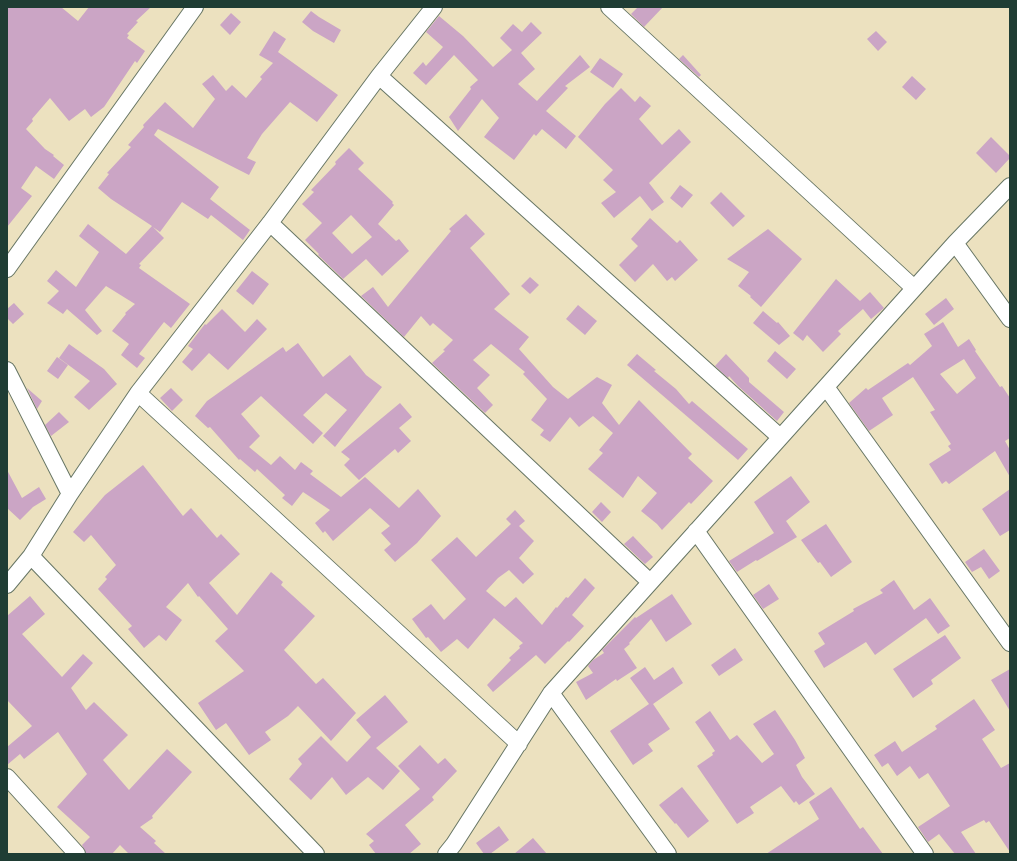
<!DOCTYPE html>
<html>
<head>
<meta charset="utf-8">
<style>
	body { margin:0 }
	#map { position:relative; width:1017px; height:861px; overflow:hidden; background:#ece1bf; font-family:"Shantell Sans",sans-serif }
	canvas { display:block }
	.frame { position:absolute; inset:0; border:8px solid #1f3d34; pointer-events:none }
</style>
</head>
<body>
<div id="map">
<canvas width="1017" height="861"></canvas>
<div class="frame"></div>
</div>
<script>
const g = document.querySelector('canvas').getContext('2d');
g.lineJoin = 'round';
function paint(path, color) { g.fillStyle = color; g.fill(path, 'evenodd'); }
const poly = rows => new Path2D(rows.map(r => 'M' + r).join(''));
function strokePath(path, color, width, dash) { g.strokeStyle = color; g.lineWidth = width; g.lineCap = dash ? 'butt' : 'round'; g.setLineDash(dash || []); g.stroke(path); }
paint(poly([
	[7,7,61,7,78,21,89,7,151,7,136,21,138,22,127,34,129,35,127,38,145,51,137,63,135,61,104,107,91,117,85,109,69,121,50,98,32,119,33,121,26,129,45,149,54,155,53,156,64,165,54,179,36,166,21,188,32,196,7,227],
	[638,7,663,7,644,27,631,14],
	[311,11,319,17,341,30,334,43,313,31,302,22],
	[231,13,241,22,230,35,220,25],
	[439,16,463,36,493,67,512,50,500,38,513,24,522,32,531,22,542,33,521,53,535,69,518,84,537,101,580,55,590,67,565,86,568,88,546,111,576,136,566,149,542,129,536,136,534,134,514,160,484,137,499,118,482,99,458,131,449,117,471,89,470,87,478,80,454,55,426,85,413,73,423,62,426,66,443,47,426,32],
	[274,31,286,39,278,52,338,95,317,122,290,102,262,134,247,158,256,162,249,175,158,129,154,135,219,187,210,199,250,230,243,240,211,215,208,219,182,202,160,232,153,227,164,238,139,264,141,265,139,268,190,304,171,328,164,322,139,354,145,358,137,368,121,355,129,344,112,331,126,314,125,313,135,304,106,286,85,310,102,331,97,335,67,309,63,314,47,303,59,291,47,281,56,270,76,287,99,252,79,236,88,224,126,254,152,226,111,199,98,188,109,174,107,173,131,147,128,145,144,127,143,125,165,102,193,128,215,99,202,84,213,75,226,91,232,85,246,98,262,79,260,77,273,63,259,55],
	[876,31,887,42,878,51,867,39],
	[683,55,701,75,699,77,679,59],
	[600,58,623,74,613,88,590,72],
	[912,76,926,89,916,100,902,87],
	[621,88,635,102,640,96,651,106,639,119,662,145,679,129,691,142,649,183,664,202,652,211,640,196,614,218,601,203,616,192,603,180,613,170,578,137,605,104],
	[991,137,1010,156,1010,158,996,173,976,153],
	[349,148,364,163,358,169,393,202,392,203,394,205,378,224,396,241,399,239,409,251,382,276,366,259,343,279,318,255,319,254,305,240,322,223,302,204,314,192,311,190,336,164,335,162],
	[351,215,372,237,352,254,332,233],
	[680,185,693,195,682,208,670,198],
	[721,192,745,216,733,227,710,203],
	[466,214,485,234,470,248,510,294,494,309,529,337,519,349,553,387,568,399,597,377,612,385,602,403,619,425,639,400,692,454,688,458,713,481,691,504,689,502,662,530,657,524,641,511,657,493,638,476,623,498,588,469,603,453,599,450,613,433,593,416,579,427,570,417,550,442,540,435,544,430,531,420,547,399,523,374,525,372,491,344,473,360,490,375,477,388,493,405,485,413,432,363,445,351,443,350,453,340,433,323,430,326,421,316,404,337,361,296,373,287,388,307,451,231,449,229],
	[650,218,677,243,680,240,698,260,675,281,672,277,667,281,653,264,635,282,619,265,638,246,631,239],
	[768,229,802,259,761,307,750,297,751,296,738,286,749,272,727,259],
	[252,271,269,284,253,305,236,291],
	[530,277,539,285,530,294,521,286],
	[836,279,860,301,870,292,884,308,871,319,863,309,838,331,841,334,823,352,807,335,803,341,793,333],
	[946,298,954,309,934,325,925,314],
	[14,303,24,314,13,324,7,318,7,309],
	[578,305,597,321,585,335,566,319],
	[222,309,245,332,257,319,267,329,228,370,209,353,192,371,182,362,193,349,188,346,205,324,206,325],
	[763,311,777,323,778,322,790,336,779,345,753,323],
	[943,322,958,347,969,339,976,350,975,351,1000,387,1002,386,1010,398,1010,438,1005,441,1010,450,1010,477,995,451,949,484,946,481,942,484,929,464,951,450,948,446,951,444,930,412,935,410,913,377,882,398,893,415,869,431,849,403,866,388,868,390,908,363,910,365,932,346,924,334],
	[964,359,976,378,957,394,940,374],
	[298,343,323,377,350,355,366,375,382,387,335,447,323,436,347,410,326,393,303,415,323,433,313,444,261,396,241,414,260,436,249,447,271,465,280,456,295,470,301,462,313,471,310,474,341,497,365,477,399,508,418,489,441,516,417,543,395,562,384,550,391,544,381,533,390,526,370,508,333,541,325,531,323,533,315,523,330,510,303,492,292,506,282,498,285,495,257,469,255,472,240,459,239,460,210,427,208,428,195,416,207,401,283,347,286,352],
	[69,344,104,369,117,384,89,410,74,397,90,381,59,358],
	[775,351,796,369,787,379,767,361],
	[637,354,656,370,654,371,676,389,689,404,692,401,748,449,738,460,627,365],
	[726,354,749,378,749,382,784,412,777,421,738,386,729,376,728,378,715,366],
	[57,357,68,365,58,379,47,371],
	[27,388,42,401,37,409],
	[171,388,183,400,172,411,160,398],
	[400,403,412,417,399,428,411,441,398,453,395,449,359,480,344,465,350,459,341,452],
	[59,412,69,422,51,436,45,425],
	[143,465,183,516,191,508,217,538,221,534,240,554,209,583,237,615,271,572,283,582,281,585,315,616,284,650,316,684,323,678,356,713,331,741,298,706,288,716,265,732,271,740,249,755,226,723,216,730,198,703,244,671,215,641,228,629,199,596,198,597,188,583,166,607,182,620,166,641,159,635,144,648,128,629,132,626,98,589,107,579,105,577,116,565,91,535,84,542,73,532,105,495],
	[7,470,22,498,39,487,46,499,33,507,20,520,7,508],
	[791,476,810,502,786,521,797,537,757,561,756,560,737,572,729,561,774,533,754,502],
	[1010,489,1010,530,1000,536,982,509],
	[601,502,611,512,602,522,592,512],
	[515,510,525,521,519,526,534,541,519,558,534,574,523,584,509,570,498,578,486,591,505,607,516,597,542,625,556,607,557,608,566,597,568,598,585,578,595,588,572,615,584,626,569,642,568,641,545,664,536,655,493,692,487,685,511,660,509,658,520,648,519,646,523,643,494,618,468,649,457,639,441,652,428,637,426,638,412,619,431,604,444,620,466,599,431,560,457,537,476,557,511,524,506,519],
	[826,524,852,562,831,577,820,562,818,563,801,540],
	[633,536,653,557,645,564,624,544],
	[984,549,1000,571,989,579,981,567,972,572,965,562],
	[894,580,914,610,930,598,950,626,938,634,926,618,875,655,866,642,824,668,814,651,825,644,818,633,854,611,853,609,883,593,880,590],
	[769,584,779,599,763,609,753,595],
	[672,594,692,624,666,642,651,619,629,643,630,644,624,649,637,668,617,681,616,679,586,700,576,682,593,673,588,666,593,660,604,653,602,650,635,617,636,618],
	[30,596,45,614,22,634,62,677,83,654,93,663,71,688,86,710,94,702,128,735,103,760,129,790,167,749,192,772,152,816,153,818,140,827,156,841,154,843,166,854,129,854,120,845,112,854,86,854,82,845,90,837,57,807,87,774,58,732,24,759,20,754,7,765,7,747,32,726,7,700,7,616],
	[945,635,961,658,931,680,933,684,913,698,893,669],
	[735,648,743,660,719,676,711,665],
	[645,667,654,680,673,667,683,683,653,704,670,729,648,744,653,751,633,765,610,731,649,704,630,678],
	[1010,669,1010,711,991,680],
	[385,695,408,722,376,748,400,771,383,790,368,777,346,795,332,777,311,800,289,779,302,764,298,759,321,736,347,762,371,737,356,720],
	[974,699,995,730,982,739,1001,768,1010,763,1010,852,989,821,986,823,984,820,961,832,976,854,955,854,939,834,928,842,918,827,950,806,928,773,919,779,910,766,897,776,888,763,882,767,874,755,895,741,902,752,937,729,935,726],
	[775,710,795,740,805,758,796,765,802,777,815,794,799,805,796,801,794,803,781,786,750,807,754,813,737,824,697,766,713,755,712,753,715,751,695,722,710,711,730,740,737,735,762,763,774,754,753,724],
	[420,745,438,764,445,758,457,771,432,797,434,800,405,825,421,844,409,854,376,854,369,845,374,841,366,834,420,789,398,766],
	[682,787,709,821,688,838,676,823,675,824,659,805],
	[831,787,860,829,863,827,883,854,766,854,819,819,809,802],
	[499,826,509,840,490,854,484,854,476,843],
	[533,838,547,854,514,854]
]), '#cba5c5');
const minor = poly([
	[609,7,914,288],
	[379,76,780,437],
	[270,223,650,582],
	[955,243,1010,319],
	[7,269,195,7],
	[7,370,70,494],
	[826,387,1010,643],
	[138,393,519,744],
	[696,531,925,854],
	[31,556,316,854],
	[7,585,31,556,70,494,138,393,270,223,379,76,434,7],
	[551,693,668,854],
	[7,777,77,854],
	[446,854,454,844,551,693,955,243,1010,186]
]);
strokePath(minor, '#677665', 18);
strokePath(minor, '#fff', 16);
</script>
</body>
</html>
